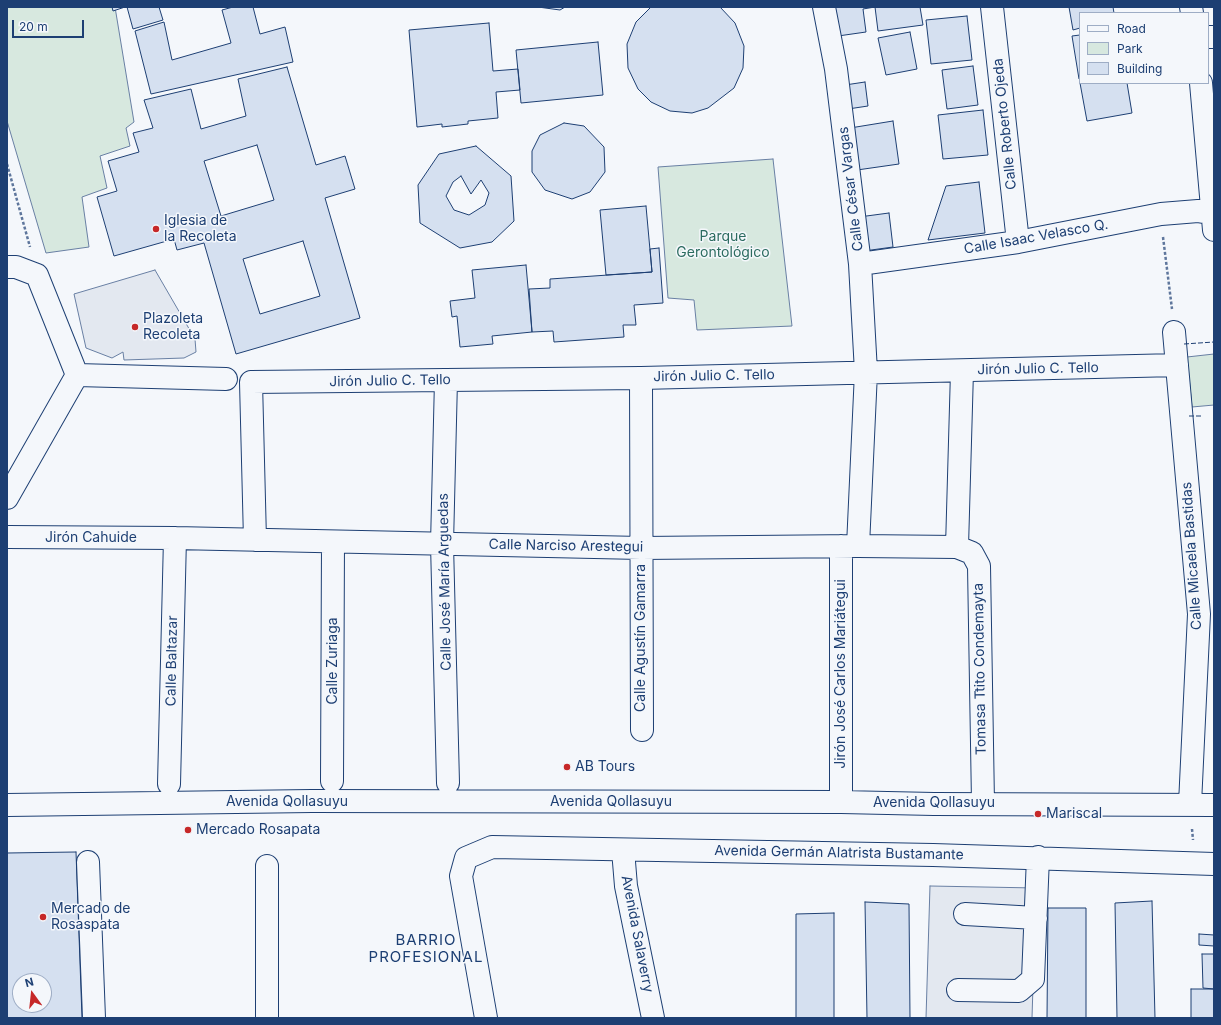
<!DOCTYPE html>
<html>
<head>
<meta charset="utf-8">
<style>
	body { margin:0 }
	#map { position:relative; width:1221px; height:1025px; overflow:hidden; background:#f4f7fb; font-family:Inter,sans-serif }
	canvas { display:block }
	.frame { position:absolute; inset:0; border:8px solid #1d3f73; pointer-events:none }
	.legend { position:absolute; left:1079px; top:12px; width:130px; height:72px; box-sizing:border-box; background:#f4f7fb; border:1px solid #9eadc5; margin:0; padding:5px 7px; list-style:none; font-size:12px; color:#1d3f73 }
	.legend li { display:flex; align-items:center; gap:8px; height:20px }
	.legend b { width:20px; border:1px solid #9eadc5 }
	.north { position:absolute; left:12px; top:973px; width:40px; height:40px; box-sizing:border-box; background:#f4f7fb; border:1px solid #9eadc5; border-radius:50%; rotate:345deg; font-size:11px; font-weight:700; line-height:16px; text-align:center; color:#1d3f73 }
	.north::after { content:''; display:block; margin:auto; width:14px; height:18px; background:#c62828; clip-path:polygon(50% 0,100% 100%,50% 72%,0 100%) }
	.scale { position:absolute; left:12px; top:20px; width:72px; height:18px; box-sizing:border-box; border:2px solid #1d3f73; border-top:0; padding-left:5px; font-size:12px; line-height:14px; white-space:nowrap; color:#1d3f73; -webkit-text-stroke:3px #f4f7fb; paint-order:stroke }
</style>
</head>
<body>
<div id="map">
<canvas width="1221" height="1025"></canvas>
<div class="frame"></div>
<ul class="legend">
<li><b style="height:5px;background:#f4f7fb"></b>Road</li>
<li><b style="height:11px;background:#d7e8df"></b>Park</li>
<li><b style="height:11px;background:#d5e0f0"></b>Building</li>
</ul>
<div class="north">N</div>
<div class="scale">20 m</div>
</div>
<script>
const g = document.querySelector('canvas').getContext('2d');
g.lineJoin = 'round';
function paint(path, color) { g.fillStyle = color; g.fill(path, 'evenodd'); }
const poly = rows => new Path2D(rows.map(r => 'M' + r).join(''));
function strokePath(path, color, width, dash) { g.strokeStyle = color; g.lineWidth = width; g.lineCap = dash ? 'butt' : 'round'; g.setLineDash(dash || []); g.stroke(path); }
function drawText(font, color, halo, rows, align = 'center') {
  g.font = font + ' Inter,sans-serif'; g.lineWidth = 3; g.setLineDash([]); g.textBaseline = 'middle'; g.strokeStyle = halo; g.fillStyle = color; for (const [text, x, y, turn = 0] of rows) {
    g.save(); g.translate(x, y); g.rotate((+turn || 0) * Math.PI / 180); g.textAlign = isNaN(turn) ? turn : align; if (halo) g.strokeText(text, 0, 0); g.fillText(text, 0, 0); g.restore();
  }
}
const green = poly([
	[7,7,115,7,134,122,126,128,130,146,100,156,107,188,82,197,89,247,46,253,7,121,7,7],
	[773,159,792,326,697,330,694,300,668,298,658,167,773,159],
	[1214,354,1214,405,1192,407,1187,357,1214,354]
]);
paint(green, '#d7e8df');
strokePath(green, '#687fa3', 1);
const parking = poly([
	[155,270,195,339,196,352,184,358,124,360,123,352,112,358,86,348,74,294,155,270],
	[930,886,1036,888,1032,1018,926,1018,930,886]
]);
paint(parking, '#e3e8f0');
strokePath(parking, '#687fa3', 1);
const building = poly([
	[112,7,125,7,113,11,112,7],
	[127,7,159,7,163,20,133,29,127,7],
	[233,7,253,7,260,34,285,27,293,62,151,94,135,31,164,22,172,60,231,43,222,10,233,7],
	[538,7,565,7,560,10,538,7],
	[651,7,720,7,735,23,744,46,743,68,734,88,708,108,692,113,670,111,651,102,638,89,628,68,627,44,636,22,651,7],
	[835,7,920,7,923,25,878,31,875,7,863,9,866,32,838,36,835,7],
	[1069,7,1113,7,1114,13,1080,13,1080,28,1073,30,1069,7],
	[967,16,972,60,931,64,926,20,967,16],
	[489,23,493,71,518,69,520,90,496,92,498,118,468,121,468,124,442,127,442,124,417,127,409,30,489,23],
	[910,32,917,69,886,75,878,38,910,32],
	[1080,35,1080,79,1079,79,1072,36,1080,35],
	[598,42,603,95,521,103,516,50,598,42],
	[973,66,978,105,947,109,942,70,973,66],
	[287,67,316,165,345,156,355,189,325,198,360,318,236,354,204,243,177,250,174,239,114,256,97,197,117,191,108,161,139,152,133,133,153,128,144,100,191,89,201,129,246,116,238,79,287,67],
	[257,145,274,200,221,216,204,161,257,145],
	[303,241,320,296,260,314,243,259,303,241],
	[865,82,868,106,848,109,845,85,865,82],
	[1080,83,1127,83,1132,113,1087,121,1080,83],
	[983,110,988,155,943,159,938,115,983,110],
	[893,121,899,164,857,170,850,128,893,121],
	[564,123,584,126,604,147,605,172,590,192,572,199,545,190,532,172,532,151,540,135,564,123],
	[476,146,511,176,514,221,492,242,460,248,420,223,418,185,439,154,476,146],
	[461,176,471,194,481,180,489,193,485,205,469,215,454,210,446,196,453,182,461,176],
	[979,182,985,233,928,240,946,186,979,182],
	[646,206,652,272,606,275,600,210,646,206],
	[889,213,893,247,864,251,859,217,889,213],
	[659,248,663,303,634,305,636,325,623,325,624,337,554,342,553,331,532,332,529,289,550,288,550,279,652,272,650,249,659,248],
	[526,265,532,332,492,336,493,344,460,347,457,316,452,317,450,301,475,298,472,270,526,265],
	[76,852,82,1018,7,1018,7,853,76,852],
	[20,981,44,981,44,1005,20,1005,20,981],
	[1152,901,1155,1018,1117,1018,1115,903,1152,901],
	[865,902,909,904,910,1018,867,1018,865,902],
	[1048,908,1086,908,1086,1018,1047,1018,1048,908],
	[834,913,834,1018,796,1018,796,914,834,913],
	[1199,934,1214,935,1214,946,1199,945,1199,934],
	[1202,954,1214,954,1214,989,1203,988,1202,954],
	[1191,989,1214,989,1214,1018,1191,1018,1191,989]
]);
paint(building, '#d5e0f0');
strokePath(building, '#1d3f73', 1);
const minor = poly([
	[824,7,836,69,860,264,866,372,858,546],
	[992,7,1018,242],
	[1191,7,1192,13],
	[1208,37,1214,37],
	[1201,83,1214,230],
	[860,264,1018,242,1161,214,1198,211,1212,213],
	[7,267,16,267,37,275,77,375],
	[1174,332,1199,614,1190,804],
	[77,375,226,379],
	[641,378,642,730],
	[446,380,442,544,448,783],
	[7,498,77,375],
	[7,537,175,538,641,548,858,546,957,547,972,553,979,566,983,803],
	[255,540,251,382,641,378,1177,365],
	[957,547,962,371],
	[332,781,333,542],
	[169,784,175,538],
	[841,802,841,546],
	[7,805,312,801,841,802,934,804,1214,805],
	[623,850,626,886,653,1018],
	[88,862,94,1018],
	[267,866,267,1018],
	[965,914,1036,918],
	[958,990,1019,991,1033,979,1038,857],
	[486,1018,461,876,466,858,492,847,933,855,1214,864]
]);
strokePath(minor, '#1d3f73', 24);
strokePath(poly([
	[7,164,30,247],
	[1163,237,1172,309],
	[1192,829,1193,840]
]), '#5e769c', 2.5, [3, 2]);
strokePath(minor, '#f4f7fb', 22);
strokePath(poly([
	[1184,344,1214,342],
	[1189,416,1201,416]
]), '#1d3f73', 1, [5, 2]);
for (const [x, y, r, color] of [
	[156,229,4,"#c62828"],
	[135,327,4,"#c62828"],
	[567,767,4,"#c62828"],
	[1038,814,4,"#c62828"],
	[188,830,4,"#c62828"],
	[43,917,4,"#c62828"]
]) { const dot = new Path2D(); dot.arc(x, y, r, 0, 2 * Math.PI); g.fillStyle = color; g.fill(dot); strokePath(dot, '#f4f7fb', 1.5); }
drawText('14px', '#1d3f73', '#f4f7fb', [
	["Calle Roberto Ojeda",1005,124,-96],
	["Calle César Vargas",851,189,-97],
	["Calle Isaac Velasco Q.",1036,237,-10],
	["Jirón Julio C. Tello",1038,369,-1],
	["Jirón Julio C. Tello",714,376,-1],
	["Jirón Julio C. Tello",390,381,-1],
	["Jirón Cahuide",91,538],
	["Calle Narciso Arestegui",566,546,1],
	["Calle Micaela Bastidas",1192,556,-94],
	["Calle José María Arguedas",445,582,-91],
	["Calle Agustín Gamarra",641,638,-90],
	["Calle Baltazar",172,661,-89],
	["Calle Zuriaga",333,661,-90],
	["Tomasa Ttito Condemayta",980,669,-91],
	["Jirón José Carlos Mariátegui",841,674,-90],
	["Avenida Qollasuyu",287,802],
	["Avenida Qollasuyu",611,802],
	["Avenida Qollasuyu",934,803],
	["Avenida Germán Alatrista Bustamante",839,853,1],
	["Avenida Salaverry",637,934,79]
]);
drawText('14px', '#1d3f73', '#f4f7fb', [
	["Iglesia de",164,221],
	["la Recoleta",164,237],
	["Plazoleta",143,319],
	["Recoleta",143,335],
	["AB Tours",575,767],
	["Mariscal",1046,814],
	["Mercado Rosapata",196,830],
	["Mercado de",51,909],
	["Rosaspata",51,925]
], 'left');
drawText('14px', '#2c6c60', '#f4f7fb', [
	["Parque",723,237],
	["Gerontológico",723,253]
]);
g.letterSpacing = '1px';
drawText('15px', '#1d3f73', '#f4f7fb', [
	["BARRIO",426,940],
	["PROFESIONAL",426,957]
]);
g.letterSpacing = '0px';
</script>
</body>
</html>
